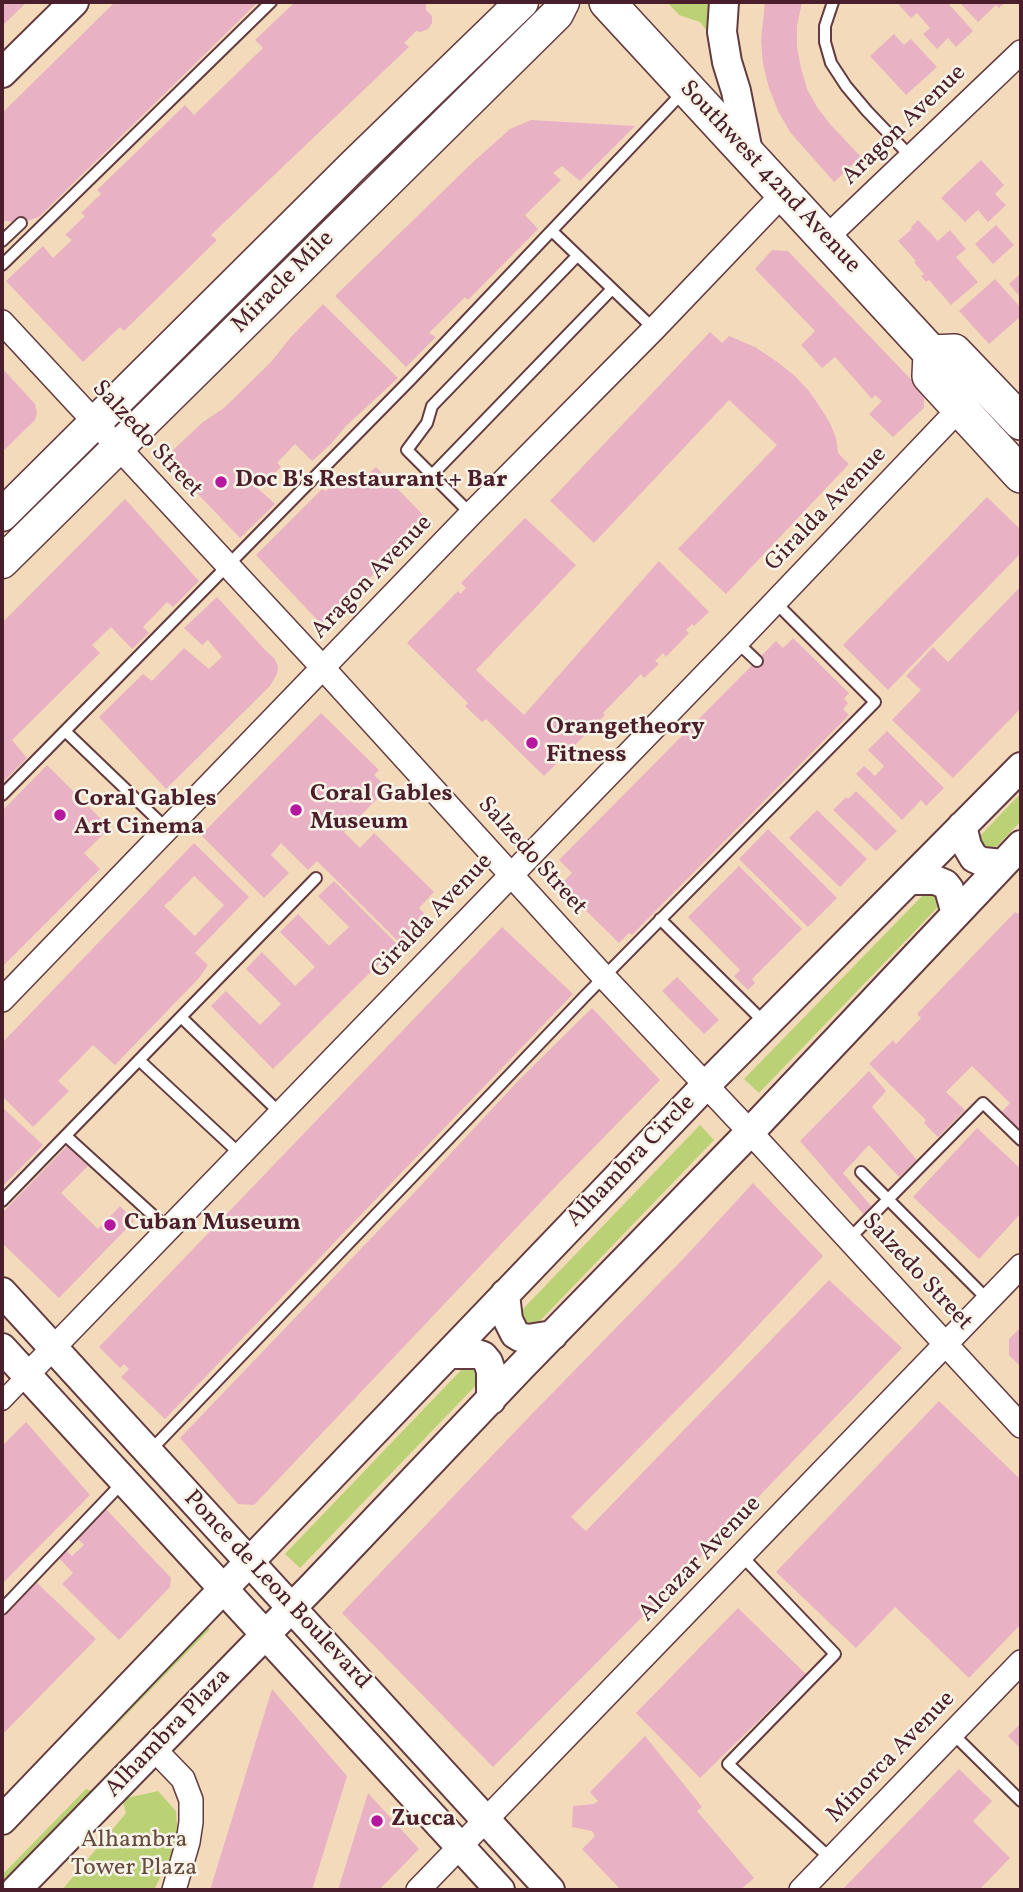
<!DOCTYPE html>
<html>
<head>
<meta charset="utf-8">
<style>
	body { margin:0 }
	#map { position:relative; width:1023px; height:1892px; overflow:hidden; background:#f3daba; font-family:Vollkorn,serif }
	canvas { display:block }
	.frame { position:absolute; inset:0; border:4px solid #4a1f2b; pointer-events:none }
</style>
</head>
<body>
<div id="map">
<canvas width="1023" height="1892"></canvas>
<div class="frame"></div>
</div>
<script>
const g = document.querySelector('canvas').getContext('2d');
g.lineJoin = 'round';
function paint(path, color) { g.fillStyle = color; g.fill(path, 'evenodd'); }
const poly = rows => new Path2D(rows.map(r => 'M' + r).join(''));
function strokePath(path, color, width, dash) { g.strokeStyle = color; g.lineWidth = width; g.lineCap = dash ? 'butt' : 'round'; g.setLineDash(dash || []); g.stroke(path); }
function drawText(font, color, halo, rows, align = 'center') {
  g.font = font + ' Vollkorn,serif'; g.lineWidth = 5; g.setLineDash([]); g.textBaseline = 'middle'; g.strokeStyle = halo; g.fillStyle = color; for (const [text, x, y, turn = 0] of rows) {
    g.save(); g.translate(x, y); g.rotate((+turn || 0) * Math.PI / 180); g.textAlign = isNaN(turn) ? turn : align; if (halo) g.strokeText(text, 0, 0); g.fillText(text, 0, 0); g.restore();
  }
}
paint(poly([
	[667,2,714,2,710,35,700,22,679,15],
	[323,214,330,221,202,343,218,318],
	[1021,793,1021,821,994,849,987,851,978,843,980,836],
	[932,891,940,899,939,906,759,1093,744,1079,925,893],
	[700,1125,714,1140,535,1326,521,1325,520,1312],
	[465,1366,479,1368,481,1380,300,1568,285,1554],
	[206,1625,210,1629,91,1751,88,1749],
	[86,1789,93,1791,2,1885,2,1875],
	[158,1791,176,1811,178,1841,154,1890,62,1890,126,1813,122,1799]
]), '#bbd176');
paint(poly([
	[2,2,27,2,2,26],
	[115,2,258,2,39,217,21,223,2,220,2,113],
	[291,2,426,2,426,10,432,16,432,23,428,29,421,32,416,31,404,43,409,47,211,235,217,240,124,331,120,327,83,362,6,281,43,246,53,258,72,240,65,235,85,216,81,213,101,194,97,190,185,105,194,115,263,48,255,40,293,4],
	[765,2,802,2,797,26,797,47,801,68,807,89,817,107,830,124,861,157,834,182,790,132,778,111,769,88,763,64,761,40],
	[902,2,947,2,973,31,956,47,948,38,937,49,923,34,930,28,917,13,911,18,899,5],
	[959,2,1006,2,999,8,996,5,978,22],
	[894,34,904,45,911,39,937,67,906,95,870,56],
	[531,120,635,126,580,181,562,166,553,173,561,180,525,215,538,229,468,300,465,297,429,333,436,337,406,367,335,296,472,163,510,129],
	[981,160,1004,185,995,194,1006,205,988,222,978,210,965,222,941,198],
	[918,220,938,241,950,230,966,249,956,257,978,282,951,305,929,280,926,282,921,276,924,274,914,262,916,261,898,241,912,229,911,227],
	[996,225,1014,245,993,264,975,244],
	[772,250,788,251,924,393,924,408,893,437,869,414,882,401,875,395,872,399,835,357,822,368,801,345,815,331,755,269],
	[1021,273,1021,298,1009,284],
	[995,279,1021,308,1021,316,989,344,959,311],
	[323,304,398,378,346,426,330,445,312,461,295,444,277,463,281,467,263,485,258,480,254,485,275,504,240,538,169,464,169,459,172,451,203,422,224,408,271,362,291,337],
	[710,332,722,343,729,336,755,347,779,363,795,376,809,391,820,407,830,423,836,438,838,453,849,464,726,594,678,549,777,445,729,400,594,543,550,501],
	[2,368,35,404,37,413,35,420,2,452],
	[376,467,428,520,322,625,256,555,322,489,326,491,344,474,357,484],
	[987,497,1021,530,1021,553,888,690,843,645],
	[125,499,199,581,173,607,167,602,143,627,149,633,132,649,111,627,92,645,100,653,12,740,27,758,2,783,2,623],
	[525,518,576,565,476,670,524,715,659,561,709,612,694,626,692,624,686,630,689,633,666,657,663,653,655,661,659,664,644,678,641,674,603,713,605,715,544,776,486,719,482,722,465,706,468,703,407,643,458,591,460,594,466,588,461,583],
	[1021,586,1021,708,953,778,892,720,921,690,906,676,933,647,948,662],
	[217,597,266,651,274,658,278,666,277,674,270,686,166,789,99,717,143,674,152,681,184,648,209,669,222,657,208,640,202,645,184,628],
	[793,638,849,693,844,699,848,703,843,709,849,715,632,935,629,933,619,943,560,885,572,873,559,860,776,641,783,648],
	[321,713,379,770,374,775,388,788,344,832,360,848,374,833,434,892,419,908,429,919,403,946,317,861,308,870,281,843,271,855,289,873,264,898,201,835],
	[887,731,944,788,926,806,921,800,902,820,856,774,864,766,875,776,884,766,868,750],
	[47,765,110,828,84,853,100,869,2,967,2,811],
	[856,791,897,831,876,851,833,810,846,797,848,799],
	[817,810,867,859,840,887,789,838],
	[768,829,837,898,808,927,739,859],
	[194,843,249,897,195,953,208,965,199,978,115,1065,93,1045,58,1081,69,1091,33,1127,2,1096,2,1043],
	[194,876,224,905,195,936,164,906,169,901,169,902],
	[739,866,802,929,752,979,755,983,748,990,734,976,740,970,688,917],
	[334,881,398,945,273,1069,211,1006,226,991,260,1025,281,1004,246,969,262,952,295,986,315,967,280,932,298,914,329,946,349,927,318,896],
	[1021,910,1021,1136,999,1115,1010,1103,972,1066,946,1092,965,1110,938,1137,924,1123,926,1120,869,1064,893,1040,896,1044,921,1018,917,1014,1015,912,1018,914],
	[502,927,573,994,165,1419,121,1377,129,1369,124,1364,120,1368,99,1347],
	[677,977,719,1020,704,1034,662,991],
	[592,1008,660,1080,556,1186,254,1505,238,1504,180,1438,398,1210,518,1081],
	[869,1071,886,1091,872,1107,917,1160,899,1177,869,1145,843,1173,873,1208,865,1216,800,1141],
	[2,1107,43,1145,2,1187],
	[977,1128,1021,1169,1021,1213,979,1259,913,1197],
	[67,1146,88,1166,61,1193,98,1229,120,1206,134,1221,59,1298,2,1243,2,1213],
	[753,1183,823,1256,724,1362,571,1517,586,1531,829,1280,902,1348,658,1601,493,1767,342,1613,529,1417,685,1257],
	[1021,1327,1021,1367,1009,1355,1009,1339],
	[939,1401,1021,1480,1021,1624,969,1678,895,1607,856,1648,776,1572],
	[26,1422,90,1495,2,1584,2,1446],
	[106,1509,171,1578,170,1587,119,1640,62,1584,73,1573,58,1557,65,1549,72,1556,84,1545,77,1538],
	[36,1582,96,1639,2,1735,2,1617],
	[738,1608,806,1674,700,1778,636,1713],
	[272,1689,347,1776,312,1890,210,1890],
	[1021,1723,1021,1749,1008,1736],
	[645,1736,702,1807,697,1811,754,1878,740,1890,621,1890,582,1849,595,1836,592,1831,572,1827,573,1806,594,1804,598,1801,590,1792],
	[959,1769,992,1801,973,1821,1010,1858,979,1890,842,1890],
	[368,1793,419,1849,379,1890,338,1890]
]), '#e8b2c4');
const service = poly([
	[833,2,825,26,825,42,831,63,846,86,867,111,911,157],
	[552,231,654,329],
	[2,241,21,223],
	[2,265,271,2],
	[432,475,612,289],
	[471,514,407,450,427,423,432,406,577,256],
	[737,642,757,661],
	[65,731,167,829],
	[2,795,411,379,684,91],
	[660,919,766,1024],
	[181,1017,280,1113],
	[139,1060,240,1154],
	[66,1136,168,1229],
	[861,1172,988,1300],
	[2,1201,316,878],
	[849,1239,983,1103,1021,1140],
	[150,1451,585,996,875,702,775,602],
	[741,1555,835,1654,728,1764,831,1859],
	[2,1609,124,1481],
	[953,1734,1021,1801]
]);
const pedestrian = poly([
	[2,1401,26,1376]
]);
const minor = poly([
	[825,239,1021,52],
	[2,322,323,668,604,977,750,1132,1021,1426],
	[2,1000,471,514,654,329,783,194],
	[26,1376,737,642,959,409],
	[155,1750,183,1779,191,1800,191,1822,188,1842,174,1890],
	[418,1890,1021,1266],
	[801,1890,1021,1662]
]);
const tertiary = poly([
	[724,2,722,32,727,62,736,91,749,157],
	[2,73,74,2],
	[962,826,967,846,974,858,983,862,1003,864],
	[910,880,935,880,945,884,949,889,956,914],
	[2,1292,550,1890],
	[505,1294,508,1320,515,1334,520,1337,528,1339,553,1335],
	[2,1348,500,1890],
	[449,1354,477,1354,483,1356,488,1362,491,1371,491,1400],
	[2,1820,706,1085,1021,767],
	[16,1890,312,1587,521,1367,750,1132,1021,845]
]);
const secondary = poly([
	[2,515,354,165,522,2],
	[2,562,557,14,563,2]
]);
const primary = poly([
	[607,2,931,353,930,376,1021,475],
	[931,353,954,352,1021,422]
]);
strokePath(service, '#633b40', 14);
strokePath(pedestrian, '#633b40', 21);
strokePath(minor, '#633b40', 26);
strokePath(tertiary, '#633b40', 32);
strokePath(secondary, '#633b40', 35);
strokePath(primary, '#633b40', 38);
strokePath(service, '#fff', 10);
strokePath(pedestrian, '#fff', 18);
strokePath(minor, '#fff', 23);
strokePath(tertiary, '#fff', 28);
strokePath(secondary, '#fff', 32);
strokePath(primary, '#fff', 35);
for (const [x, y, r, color] of [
	[221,482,7,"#b5179e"],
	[532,743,7,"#b5179e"],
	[296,810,7,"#b5179e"],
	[60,815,7,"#b5179e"],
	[110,1225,7,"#b5179e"],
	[377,1821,7,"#b5179e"]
]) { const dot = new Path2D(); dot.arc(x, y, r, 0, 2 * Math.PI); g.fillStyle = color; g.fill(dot); strokePath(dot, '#f7f3e8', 2.5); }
drawText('24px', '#4a1f2b', '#f7f3e8', [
	["Aragon Avenue",905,126,-44],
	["Southwest 42nd Avenue",769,178,47],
	["Miracle Mile",284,283,-45],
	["Salzedo Street",146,440,47],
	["Giralda Avenue",827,510,-46],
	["Aragon Avenue",373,578,-46],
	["Salzedo Street",531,857,48],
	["Giralda Avenue",433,917,-46],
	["Alhambra Circle",632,1162,-46],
	["Salzedo Street",916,1273,47],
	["Alcazar Avenue",701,1560,-46],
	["Ponce de Leon Boulevard",276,1591,47],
	["Alhambra Plaza",169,1734,-46],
	["Minorca Avenue",892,1758,-46]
]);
drawText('bold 24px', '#4a1f2b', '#f7f3e8', [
	["Doc B's Restaurant + Bar",235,482],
	["Orangetheory",546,729],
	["Fitness",546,757],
	["Coral Gables",310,796],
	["Museum",310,824],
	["Coral Gables",74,801],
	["Art Cinema",74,829],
	["Cuban Museum",124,1225],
	["Zucca",391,1821]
], 'left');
drawText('24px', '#664c3e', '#f7f3e8', [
	["Alhambra",134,1842],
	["Tower Plaza",134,1870]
]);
</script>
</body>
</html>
